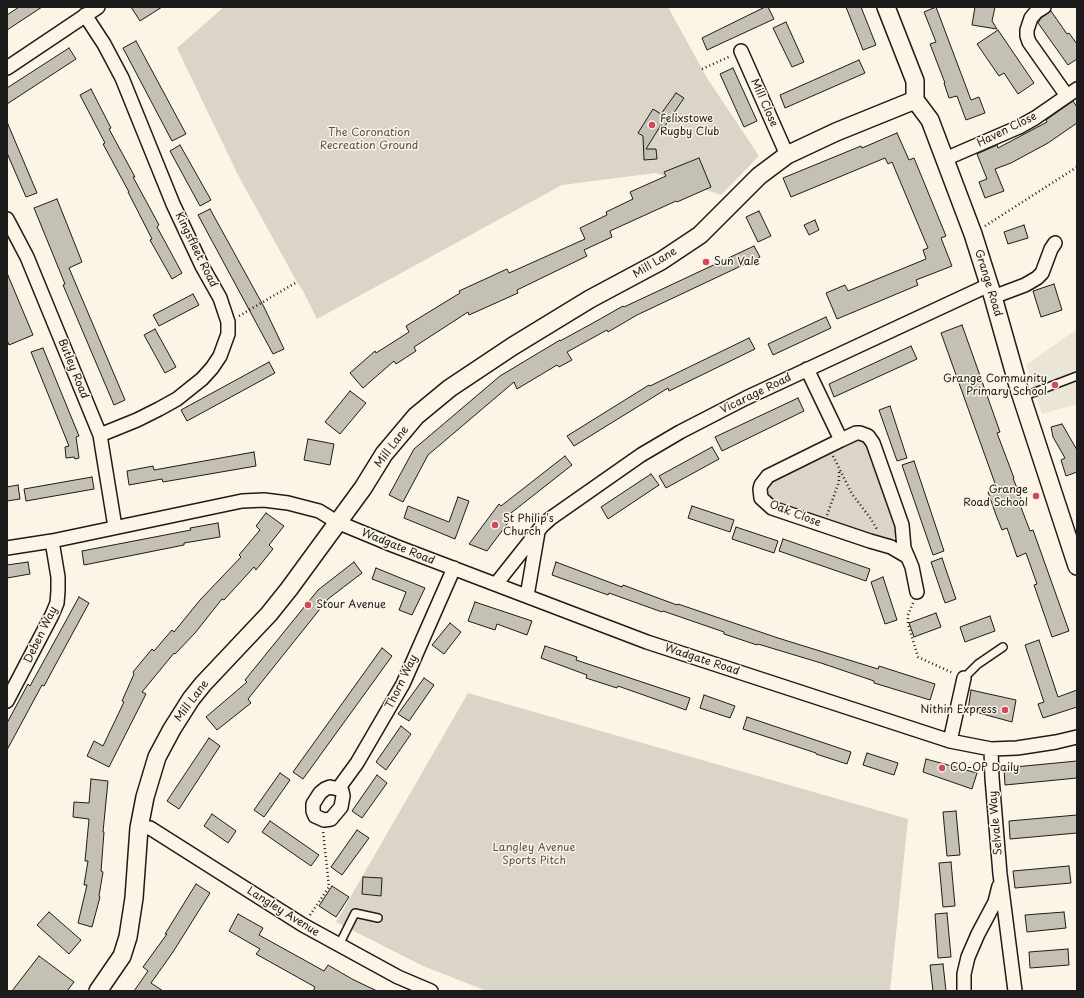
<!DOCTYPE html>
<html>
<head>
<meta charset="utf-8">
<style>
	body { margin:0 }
	#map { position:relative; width:1084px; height:998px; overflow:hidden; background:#fcf5e5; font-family:"Playpen Sans",sans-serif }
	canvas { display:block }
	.frame { position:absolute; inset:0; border:8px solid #1c1c1c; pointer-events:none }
</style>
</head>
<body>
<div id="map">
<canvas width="1084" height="998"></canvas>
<div class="frame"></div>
</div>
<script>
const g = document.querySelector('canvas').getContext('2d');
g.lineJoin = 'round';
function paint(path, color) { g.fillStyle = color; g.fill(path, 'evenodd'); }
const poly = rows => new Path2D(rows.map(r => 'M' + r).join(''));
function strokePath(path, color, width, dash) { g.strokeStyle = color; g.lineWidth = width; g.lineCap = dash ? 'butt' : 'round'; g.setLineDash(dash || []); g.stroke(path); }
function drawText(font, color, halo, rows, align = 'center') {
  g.font = font + ' "Playpen Sans",sans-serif'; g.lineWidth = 3; g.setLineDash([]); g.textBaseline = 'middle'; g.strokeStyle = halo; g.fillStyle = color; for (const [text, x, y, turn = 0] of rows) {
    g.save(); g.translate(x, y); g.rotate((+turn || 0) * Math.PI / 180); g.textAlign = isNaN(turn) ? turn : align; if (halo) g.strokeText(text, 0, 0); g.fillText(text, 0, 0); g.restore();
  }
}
paint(poly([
	[1077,329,1077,404,1042,414,1026,365]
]), '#ebe5d6');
paint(poly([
	[224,7,668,7,707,78,759,156,721,195,656,173,562,185,317,319,303,291,297,282,238,175,177,48],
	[862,437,870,446,897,532,893,540,889,542,768,501,765,486,770,479],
	[468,693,908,819,890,991,487,991,423,966,336,922]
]), '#dbd5c8');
const building = poly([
	[19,7,42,7,7,30,7,15,19,7],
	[131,7,162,7,140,21,131,7],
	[765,7,768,7,774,19,707,50,702,38,765,7],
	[846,7,861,7,876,45,863,50,846,7],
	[936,7,971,100,979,97,985,113,966,120,957,96,949,98,944,83,945,83,930,44,936,42,924,12,936,7],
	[975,7,995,7,992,21,997,29,972,25,975,7],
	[1051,11,1067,34,1069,33,1077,44,1077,59,1068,65,1038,23,1041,18,1051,11],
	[786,22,804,62,792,67,773,28,786,22],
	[998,30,1034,83,1018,94,1004,73,999,76,977,44,998,30],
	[136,41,186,134,172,141,123,48,136,41],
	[69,48,76,59,7,104,7,88,69,48],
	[859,60,865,73,785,108,780,95,859,60],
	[733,68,757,121,744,127,720,74,733,68],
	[91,89,111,128,109,129,135,177,133,177,159,225,157,227,182,273,172,279,150,240,152,239,128,192,129,192,103,144,105,143,80,95,91,89],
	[676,93,684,98,664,127,661,125,646,149,656,149,657,159,644,160,643,136,638,133,653,109,661,114,676,93],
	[1073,101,1077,107,1077,123,1048,143,1011,163,995,169,1004,191,985,198,979,182,987,179,977,154,997,145,998,148,1047,122,1046,120,1073,101],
	[7,122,37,193,26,197,7,153,7,122],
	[897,133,909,160,914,158,946,236,941,238,952,266,916,280,918,285,837,319,826,293,845,285,848,291,926,259,923,250,928,248,892,162,888,164,885,158,791,197,783,178,861,146,862,148,897,133],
	[180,145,211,200,200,206,170,151,180,145],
	[699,158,711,187,677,202,676,201,610,231,612,237,584,250,587,256,517,290,518,293,469,315,468,312,414,347,416,351,396,364,394,361,363,388,350,373,375,351,376,353,409,332,406,326,460,293,459,291,507,269,509,273,585,239,580,228,607,215,606,212,633,199,630,192,666,176,664,172,699,158],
	[57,199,82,262,69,268,125,400,114,405,63,285,65,284,34,208,57,199],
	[210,209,264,307,284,349,273,354,198,215,210,209],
	[759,211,771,236,758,242,746,217,759,211],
	[815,220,819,230,809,235,804,225,815,220],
	[1024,225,1028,238,1008,244,1004,232,1024,225],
	[754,246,760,257,637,315,608,332,607,330,567,352,572,360,559,367,557,365,517,389,514,382,428,455,403,502,389,495,414,449,500,376,560,340,560,341,593,323,623,306,624,307,754,246],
	[7,273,33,335,9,345,7,340,7,273],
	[1054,284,1062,310,1041,317,1033,291,1054,284],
	[193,294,199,305,159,326,153,315,193,294],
	[826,317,831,328,773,355,768,344,826,317],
	[962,325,1000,432,997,433,1014,478,1013,478,1022,501,1019,502,1030,531,1033,530,1069,631,1052,637,1034,585,1037,584,1026,553,1017,557,1007,528,1002,530,996,515,988,492,997,489,941,333,962,325],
	[155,329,176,367,165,373,144,335,155,329],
	[749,338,755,349,669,391,668,388,574,446,567,436,649,385,650,386,749,338],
	[911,346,917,359,834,397,829,384,911,346],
	[43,348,79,436,76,437,79,458,75,459,74,457,66,458,65,447,69,446,31,352,43,348],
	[269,362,275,373,187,421,181,410,269,362],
	[350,391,366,403,340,434,325,422,350,391],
	[798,398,804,411,722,451,715,437,798,398],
	[890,406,907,458,897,461,879,410,890,406],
	[1062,424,1077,450,1077,472,1066,476,1061,460,1065,458,1053,437,1051,427,1062,424],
	[308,439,334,444,330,465,304,460,308,439],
	[712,447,719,459,666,488,659,476,712,447],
	[254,452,256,466,163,482,162,479,129,485,127,471,153,466,154,470,254,452],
	[565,456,572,465,511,513,513,516,487,551,469,544,499,504,501,506,565,456],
	[914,461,944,551,933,555,902,465,914,461],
	[651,474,659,485,608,519,601,507,651,474],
	[92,477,94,489,26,501,24,489,92,477],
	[18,485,20,499,7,501,7,487,18,485],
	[458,497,469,501,455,539,404,518,408,506,449,522,458,497],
	[692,506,734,520,730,532,688,518,692,506],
	[266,513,284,526,269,545,273,549,256,570,254,567,224,600,222,599,195,633,175,654,174,653,142,692,146,694,109,767,87,756,94,741,103,746,124,702,122,701,134,674,133,672,152,649,154,651,172,630,174,632,200,600,241,557,239,555,260,530,256,526,266,513],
	[218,523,220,537,184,543,184,545,84,565,82,551,191,530,190,528,218,523],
	[736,527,778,541,774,553,732,539,736,527],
	[783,539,870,569,866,581,779,551,783,539],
	[942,558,956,599,945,603,931,562,942,558],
	[28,562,30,574,7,578,7,565,28,562],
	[354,562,362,573,328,599,248,699,251,703,217,730,206,717,247,682,245,680,318,590,354,562],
	[556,562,622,587,623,585,677,605,678,604,778,638,878,669,879,666,935,684,930,700,874,683,874,681,821,663,758,644,757,645,724,634,724,632,663,611,662,612,609,593,608,595,552,575,556,562],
	[376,568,425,588,412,615,399,610,406,592,372,579,376,568],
	[883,577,897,620,885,624,871,582,883,577],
	[79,597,89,603,44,686,42,685,7,750,7,723,28,684,30,686,79,597],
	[475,602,532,621,527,635,497,624,495,630,468,621,475,602],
	[936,613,941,627,914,637,909,623,936,613],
	[990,616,995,631,965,642,960,627,990,616],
	[450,623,461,632,444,654,432,645,450,623],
	[1039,640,1058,697,1077,690,1077,707,1043,718,1038,704,1044,702,1025,645,1039,640],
	[545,646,577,657,576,660,690,698,686,710,618,686,617,688,586,678,587,675,541,658,545,646],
	[382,648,392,656,303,779,293,772,382,648],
	[424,678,434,685,409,721,398,714,424,678],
	[971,690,1016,700,1012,722,968,710,971,690],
	[704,695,735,706,730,718,700,708,704,695],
	[747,717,851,752,847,764,816,754,816,753,743,729,747,717],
	[401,726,411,734,386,770,376,762,401,726],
	[209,738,220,746,179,809,167,801,209,738],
	[867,753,898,763,894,775,863,765,867,753],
	[926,759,977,773,972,789,923,772,926,759],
	[1077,761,1077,778,1005,785,1004,768,1077,761],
	[280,773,290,780,264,817,254,810,280,773],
	[377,775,387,783,362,818,352,811,377,775],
	[91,779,108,781,103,832,104,832,101,871,103,872,99,896,100,897,92,927,78,923,87,885,84,885,88,861,85,861,89,819,73,817,74,802,89,803,91,779],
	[956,811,960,855,947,856,943,812,956,811],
	[212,814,236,831,228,843,204,826,212,814],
	[1077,815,1077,833,1010,839,1009,821,1077,815],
	[270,821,319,855,311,866,262,832,270,821],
	[357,830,369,838,342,875,331,867,357,830],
	[951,862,955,906,943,907,939,863,951,862],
	[1069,866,1071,883,1015,888,1013,871,1069,866],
	[363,877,382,878,381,896,362,894,363,877],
	[196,884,210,893,173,952,151,983,163,991,134,991,148,971,143,967,167,934,165,934,196,884],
	[332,886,349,897,336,917,319,906,332,886],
	[49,912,81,940,69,954,37,925,49,912],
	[1064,912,1066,928,1027,932,1025,915,1064,912],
	[947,913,951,957,938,958,935,914,947,913],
	[238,914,263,928,259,935,324,971,328,965,352,979,377,991,313,991,315,987,256,954,260,949,229,931,238,914],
	[1068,949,1069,965,1030,968,1029,952,1068,949],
	[39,956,74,982,67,991,12,991,39,956],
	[943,964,946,991,933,991,930,965,943,964]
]);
paint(building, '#c4c0b3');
strokePath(building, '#1c1c1c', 1);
const service = poly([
	[1022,397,1077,376],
	[964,678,978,664,1003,647],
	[339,945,355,913,378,918]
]);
const minor = poly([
	[1044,7,1036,12,1031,18,1027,30,1027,36,1029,42,1067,96],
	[85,15,104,44,122,78,173,204,202,266,220,298,228,322,228,334,220,356,212,368,202,379,177,399,159,409,137,420,100,435],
	[741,51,787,155],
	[7,68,98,7],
	[945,159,1019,127,1035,118,1077,89],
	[7,219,27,257,100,435,115,527],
	[993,297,1025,285,1037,278,1042,273,1051,249,1055,243],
	[807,369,841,440,856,433,860,433,868,436,873,443,902,525,904,548,912,567,917,592],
	[841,440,768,476,761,485,760,489,761,498,772,508,870,541,891,547,908,557],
	[7,548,52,541,242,501,264,500,288,503,319,511,337,522,395,546,647,642,950,741,991,749,1017,748,1056,742,1077,737],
	[496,584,542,526,551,518,641,455,680,432,746,398,989,285],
	[527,596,538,532],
	[7,701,52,615,57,603,58,591,58,577,52,541],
	[950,741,964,678],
	[991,749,992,778,1000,874,1015,991],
	[338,789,330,787,325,789,320,793,313,804,313,811,315,816,324,820,331,819,341,807,343,796,342,791,338,789,357,763,403,684,454,568],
	[139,828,150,828,303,925,398,977,431,991],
	[964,991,964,974,968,957,978,934,995,902,999,886]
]);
const tertiary = poly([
	[886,7,915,81,915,100,930,120,973,234,993,297,1019,389,1077,566],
	[98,991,122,956,128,937,134,898,139,828,145,797,157,757,172,729,191,699,203,684,269,614,289,589,363,488,384,454,416,416,450,388,513,346,590,299,661,261,700,235,759,176,787,155,836,132,915,100]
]);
strokePath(service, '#1c1c1c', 10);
strokePath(minor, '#1c1c1c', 16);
strokePath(tertiary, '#1c1c1c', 20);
strokePath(poly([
	[702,69,731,56],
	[985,226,1077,167],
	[239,316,297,282],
	[833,456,852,494,871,519,878,531],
	[827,515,839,482,839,470],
	[913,603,908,615,908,624,918,657,953,673],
	[310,915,329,887,323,831]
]), '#1c1c1c', 2.5, [1, 3]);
strokePath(service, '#fcf5e5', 7);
strokePath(minor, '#fcf5e5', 13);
strokePath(tertiary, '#fcf5e5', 17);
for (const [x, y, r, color] of [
	[652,125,4,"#d1495b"],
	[706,262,4,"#d1495b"],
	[1055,385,4,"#d1495b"],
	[1036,496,4,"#d1495b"],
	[495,525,4,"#d1495b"],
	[308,605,4,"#d1495b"],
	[1005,710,4,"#d1495b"],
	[942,768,4,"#d1495b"]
]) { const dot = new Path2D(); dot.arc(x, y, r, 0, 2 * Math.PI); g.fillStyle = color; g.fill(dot); strokePath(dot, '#fcf5e5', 1.5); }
drawText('11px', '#1c1c1c', '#fcf5e5', [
	["Mill Close",764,103,66],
	["Haven Close",1007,130,-26],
	["Kingsfleet Road",196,250,64],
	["Mill Lane",655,263,-31],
	["Grange Road",988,283,73],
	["Butley Road",73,369,68],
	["Vicarage Road",756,394,-26],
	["Mill Lane",392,447,-53],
	["Oak Close",795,514,21],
	["Wadgate Road",398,547,22],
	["Deben Way",41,635,-64],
	["Wadgate Road",702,660,18],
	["Thorn Way",402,682,-64],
	["Mill Lane",192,701,-53],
	["Selvale Way",996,823,-95],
	["Langley Avenue",283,912,32]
]);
drawText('11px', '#1c1c1c', '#fcf5e5', [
	["Felixstowe",660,119],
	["Rugby Club",660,132],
	["Sun Vale",714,262],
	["Grange Community",1047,379,"right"],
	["Primary School",1047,392,"right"],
	["Grange",1028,490,"right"],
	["Road School",1028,503,"right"],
	["St Philip's",503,519],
	["Church",503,532],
	["Stour Avenue",316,605],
	["Nithin Express",997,710,"right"],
	["CO-OP Daily",950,768]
], 'left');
drawText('11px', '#555450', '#fcf5e5', [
	["The Coronation",369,133],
	["Recreation Ground",369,146],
	["Langley Avenue",534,848],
	["Sports Pitch",534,861]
]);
</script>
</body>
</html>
